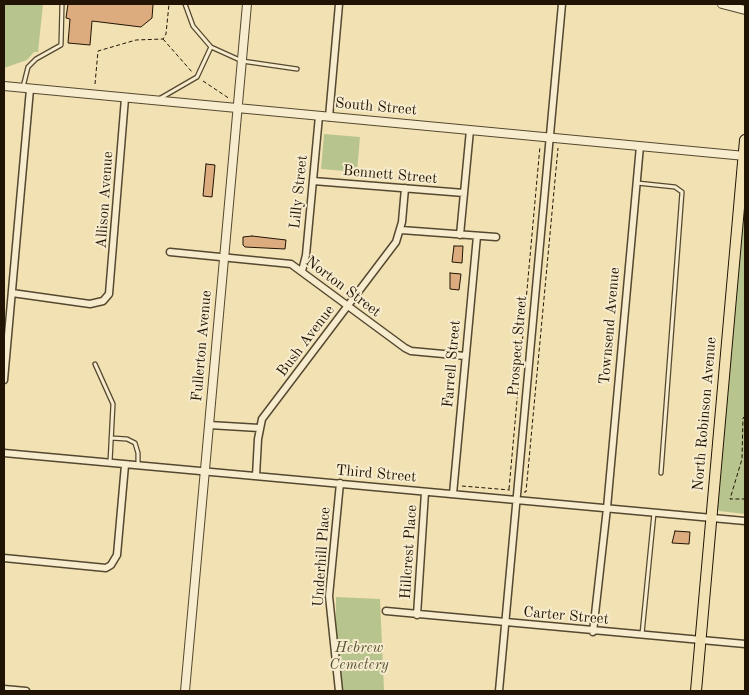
<!DOCTYPE html>
<html>
<head>
<meta charset="utf-8">
<style>
	body { margin:0 }
	#map { position:relative; width:749px; height:695px; overflow:hidden; background:#f2e2b3; font-family:"Old Standard TT",serif }
	canvas { display:block }
	.frame { position:absolute; inset:0; border:5px solid #211405; pointer-events:none }
</style>
</head>
<body>
<div id="map">
<canvas width="749" height="695"></canvas>
<div class="frame"></div>
</div>
<script>
const g = document.querySelector('canvas').getContext('2d');
g.lineJoin = 'round';
function paint(path, color) { g.fillStyle = color; g.fill(path, 'evenodd'); }
const poly = rows => new Path2D(rows.map(r => 'M' + r).join(''));
function strokePath(path, color, width, dash) { g.strokeStyle = color; g.lineWidth = width; g.lineCap = dash ? 'butt' : 'round'; g.setLineDash(dash || []); g.stroke(path); }
function drawText(font, color, halo, rows, align = 'center') {
  g.font = font + ' "Old Standard TT",serif'; g.lineWidth = 4; g.setLineDash([]); g.textBaseline = 'middle'; g.strokeStyle = halo; g.fillStyle = color; for (const [text, x, y, turn = 0] of rows) {
    g.save(); g.translate(x, y); g.rotate((+turn || 0) * Math.PI / 180); g.textAlign = isNaN(turn) ? turn : align; if (halo) g.strokeText(text, 0, 0); g.fillText(text, 0, 0); g.restore();
  }
}
paint(poly([
	[4,4,43,4,38,52,34,52,27,60,4,68],
	[324,134,360,137,357,172,321,169],
	[745,199,745,514,719,511,717,508],
	[336,597,380,599,384,690,340,691,336,652]
]), '#b8c48e');
const building = poly([
	[68,4,152,4,153,5,152,18,141,27,92,21,90,45,68,43,70,19,66,18,68,4],
	[206,164,215,165,212,197,203,196,206,164],
	[252,236,286,240,285,249,245,247,243,245,243,237,252,236],
	[454,246,463,246,462,263,452,262,454,246],
	[450,273,461,274,459,290,450,289,450,273],
	[675,531,690,532,689,544,672,543,675,531]
]);
paint(building, '#dcab7e');
strokePath(building, '#211405', 1);
const service = poly([
	[185,4,193,26,211,47,242,61,297,69],
	[23,87,28,67,36,59,61,45,62,4],
	[159,99,197,77,211,47],
	[637,183,675,187,682,192,661,473],
	[95,364,113,404,110,462],
	[111,438,127,439,135,443,138,453,138,465],
	[642,634,654,513]
]);
const minor = poly([
	[329,117,339,4],
	[313,181,464,193],
	[401,230,496,237],
	[460,235,470,130],
	[170,252,291,264,405,348,411,351,465,356],
	[302,271,306,255,319,116],
	[12,293,90,304,103,301,109,294,125,98],
	[4,380,30,89],
	[209,425,259,428],
	[4,453,745,521],
	[256,476,258,439,262,419,396,242,402,222,405,188],
	[453,494,477,236],
	[4,558,106,568,111,565,117,555,125,465],
	[386,611,745,644],
	[417,615,425,492],
	[593,632,607,508,640,146],
	[4,689,26,691],
	[339,691,329,596,340,483],
	[499,691,562,4]
]);
const tertiary = poly([
	[722,4,745,10],
	[4,86,745,156],
	[185,691,247,4]
]);
const trunk = poly([
	[696,691,745,140]
]);
strokePath(service, '#554830', 5.5);
strokePath(minor, '#554830', 9);
strokePath(tertiary, '#554830', 10);
strokePath(trunk, '#211405', 12);
strokePath(poly([
	[163,39,192,72],
	[203,81,230,99],
	[95,84,98,51,136,40,163,39,166,34,169,4],
	[745,416,743,418,742,459,730,499,745,499],
	[462,486,510,490],
	[509,489,540,146],
	[524,492,526,492,558,148]
]), '#211405', 1, [4, 2.5]);
strokePath(service, '#f7ecce', 3);
strokePath(minor, '#f7ecce', 6);
strokePath(tertiary, '#f7ecce', 8);
strokePath(trunk, '#f2e2b3', 10);
drawText('15px', '#211405', '#f7ecce', [
	["South Street",376,107,5],
	["Bennett Street",390,175,5],
	["Lilly Street",299,192,-84],
	["Allison Avenue",105,200,-86],
	["Norton Street",343,287,37],
	["Townsend Avenue",610,326,-85],
	["Bush Avenue",306,341,-53],
	["Fullerton Avenue",202,346,-85],
	["Prospect Street",518,346,-85],
	["Farrell Street",452,364,-85],
	["North Robinson Avenue",705,414,-85],
	["Third Street",376,474,5],
	["Hillcrest Place",409,552,-86],
	["Underhill Place",322,557,-86],
	["Carter Street",566,616,5]
]);
drawText('italic 15px', '#565235', '#f7ecce', [
	["Hebrew",359,648],
	["Cemetery",359,665]
]);
</script>
</body>
</html>
